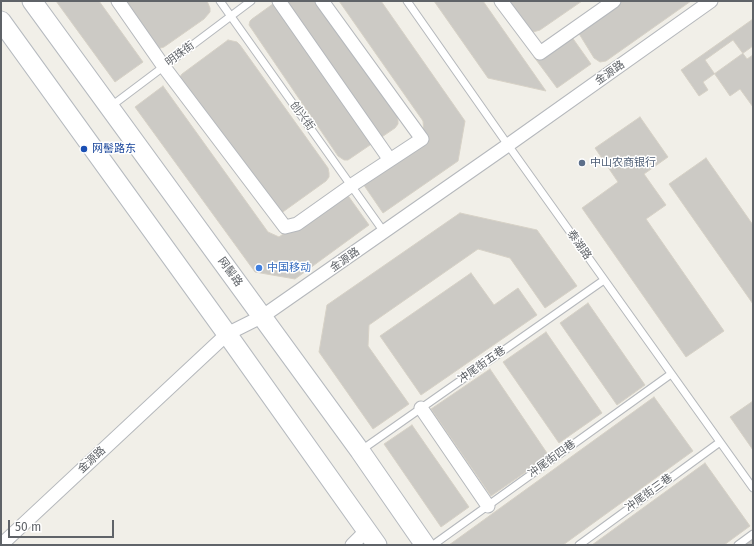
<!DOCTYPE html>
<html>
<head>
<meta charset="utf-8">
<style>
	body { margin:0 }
	#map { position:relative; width:754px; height:546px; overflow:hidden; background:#f1efe8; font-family:"Fira Sans",sans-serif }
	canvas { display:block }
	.frame { position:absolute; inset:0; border:2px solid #5f6368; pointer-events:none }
	.scale { position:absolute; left:8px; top:520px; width:106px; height:18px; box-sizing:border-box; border:2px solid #5f6368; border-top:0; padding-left:5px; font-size:12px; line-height:14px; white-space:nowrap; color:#5f6368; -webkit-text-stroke:3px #fff; paint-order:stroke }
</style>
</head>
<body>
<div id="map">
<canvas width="754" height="546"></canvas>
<div class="frame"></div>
<div class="scale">50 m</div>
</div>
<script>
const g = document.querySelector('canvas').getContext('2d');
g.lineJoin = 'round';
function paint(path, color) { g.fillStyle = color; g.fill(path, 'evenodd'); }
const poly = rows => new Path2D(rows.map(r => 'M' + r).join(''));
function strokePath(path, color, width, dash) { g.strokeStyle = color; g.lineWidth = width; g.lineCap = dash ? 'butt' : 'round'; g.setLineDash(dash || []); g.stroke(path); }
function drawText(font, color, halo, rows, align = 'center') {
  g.font = font + ' "Fira Sans","Noto Sans SC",sans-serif'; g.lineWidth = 3; g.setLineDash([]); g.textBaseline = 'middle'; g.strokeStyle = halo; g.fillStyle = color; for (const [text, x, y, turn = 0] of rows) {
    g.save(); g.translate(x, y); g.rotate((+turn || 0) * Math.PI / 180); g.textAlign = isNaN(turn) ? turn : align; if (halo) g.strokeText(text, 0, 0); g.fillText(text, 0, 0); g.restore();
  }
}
const building = poly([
	[56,1,99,1,143,62,115,82,56,1],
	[120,1,207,1,210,8,210,12,204,19,164,47,157,49,120,1],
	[277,1,318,1,397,115,398,120,398,124,395,128,348,160,344,160,338,156,249,25,250,21,252,19,277,1],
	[339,1,381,1,465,121,458,161,383,213,359,178,424,133,423,121,339,1],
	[434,1,483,1,546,91,488,78,434,1],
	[508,1,582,1,540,30,533,32,530,31,508,1],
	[613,1,691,1,606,61,600,62,594,58,578,32,613,1],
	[753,19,753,46,703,82,708,90,699,96,681,70,753,19],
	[569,33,591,64,557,88,534,57,569,33],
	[228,40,237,42,240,45,328,168,329,173,329,177,326,181,280,214,179,78,182,74,228,40],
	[733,40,747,59,753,55,753,107,740,89,730,96,705,60,733,40],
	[163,86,268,232,279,237,344,190,369,225,295,279,255,272,135,107,163,86],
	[640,117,668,157,644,174,666,205,646,219,724,331,686,357,582,208,618,182,595,148,640,117],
	[706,158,753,225,753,304,669,184,706,158],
	[460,213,537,230,577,286,545,308,510,258,478,249,369,325,368,346,409,404,373,429,319,352,327,305,460,213],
	[471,273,494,305,518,288,537,315,421,395,380,336,471,273],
	[588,303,645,385,617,405,560,323,588,303],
	[546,332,602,413,559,443,503,362,546,332],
	[490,369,549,456,491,496,431,409,490,369],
	[654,397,693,451,563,545,449,545,654,397],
	[753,401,753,450,730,417,753,401],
	[412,425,469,507,441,527,384,444,412,425],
	[705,463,750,526,724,545,592,545,705,463],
	[753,538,753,545,743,545,753,538]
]);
paint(building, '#cccac5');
strokePath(building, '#d6d1c6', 1);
const service = poly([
	[220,1,384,232],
	[407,1,508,145,753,488],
	[110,107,251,1],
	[360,451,604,280],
	[433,545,671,374],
	[579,545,720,442],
	[738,545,753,534]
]);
const minor = poly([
	[118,1,164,67,285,227,297,224,352,185,422,139,322,1],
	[279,1,390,160],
	[501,1,540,53,614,1],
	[421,408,488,506],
	[1,545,227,334,263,316,508,145,711,1],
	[352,545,367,530]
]);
const secondary = poly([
	[32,1,360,451,425,545],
	[1,21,227,334,377,545]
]);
strokePath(service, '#b5b8bc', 9);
strokePath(minor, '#b5b8bc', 15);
strokePath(secondary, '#b6babf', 21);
strokePath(service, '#fff', 7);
strokePath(minor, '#fff', 13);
strokePath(secondary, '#fff', 19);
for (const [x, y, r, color] of [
	[84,149,4,"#1a4fb4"],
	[582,163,4,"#5c6f8a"],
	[259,268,4,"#3f7fe0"]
]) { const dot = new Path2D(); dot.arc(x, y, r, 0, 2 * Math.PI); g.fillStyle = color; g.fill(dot); strokePath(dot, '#fff', 1.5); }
drawText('11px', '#5f6368', '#fff', [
	["明珠街",180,54,-37],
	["金源路",610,73,-35],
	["创兴街",302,116,54],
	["泰湖路",579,245,55],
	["金源路",345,260,-35],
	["网髻路",230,272,54],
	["冲尾街五巷",482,365,-35],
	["冲尾街四巷",552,459,-36],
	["金源路",92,460,-43],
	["冲尾街三巷",649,493,-36]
]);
drawText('11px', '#164399', '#fff', [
	["网髻路东",92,149]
], 'left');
drawText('11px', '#4e5e75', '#fff', [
	["中山农商银行",590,163]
], 'left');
drawText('11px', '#366cbe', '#fff', [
	["中国移动",267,268]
], 'left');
</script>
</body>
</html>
